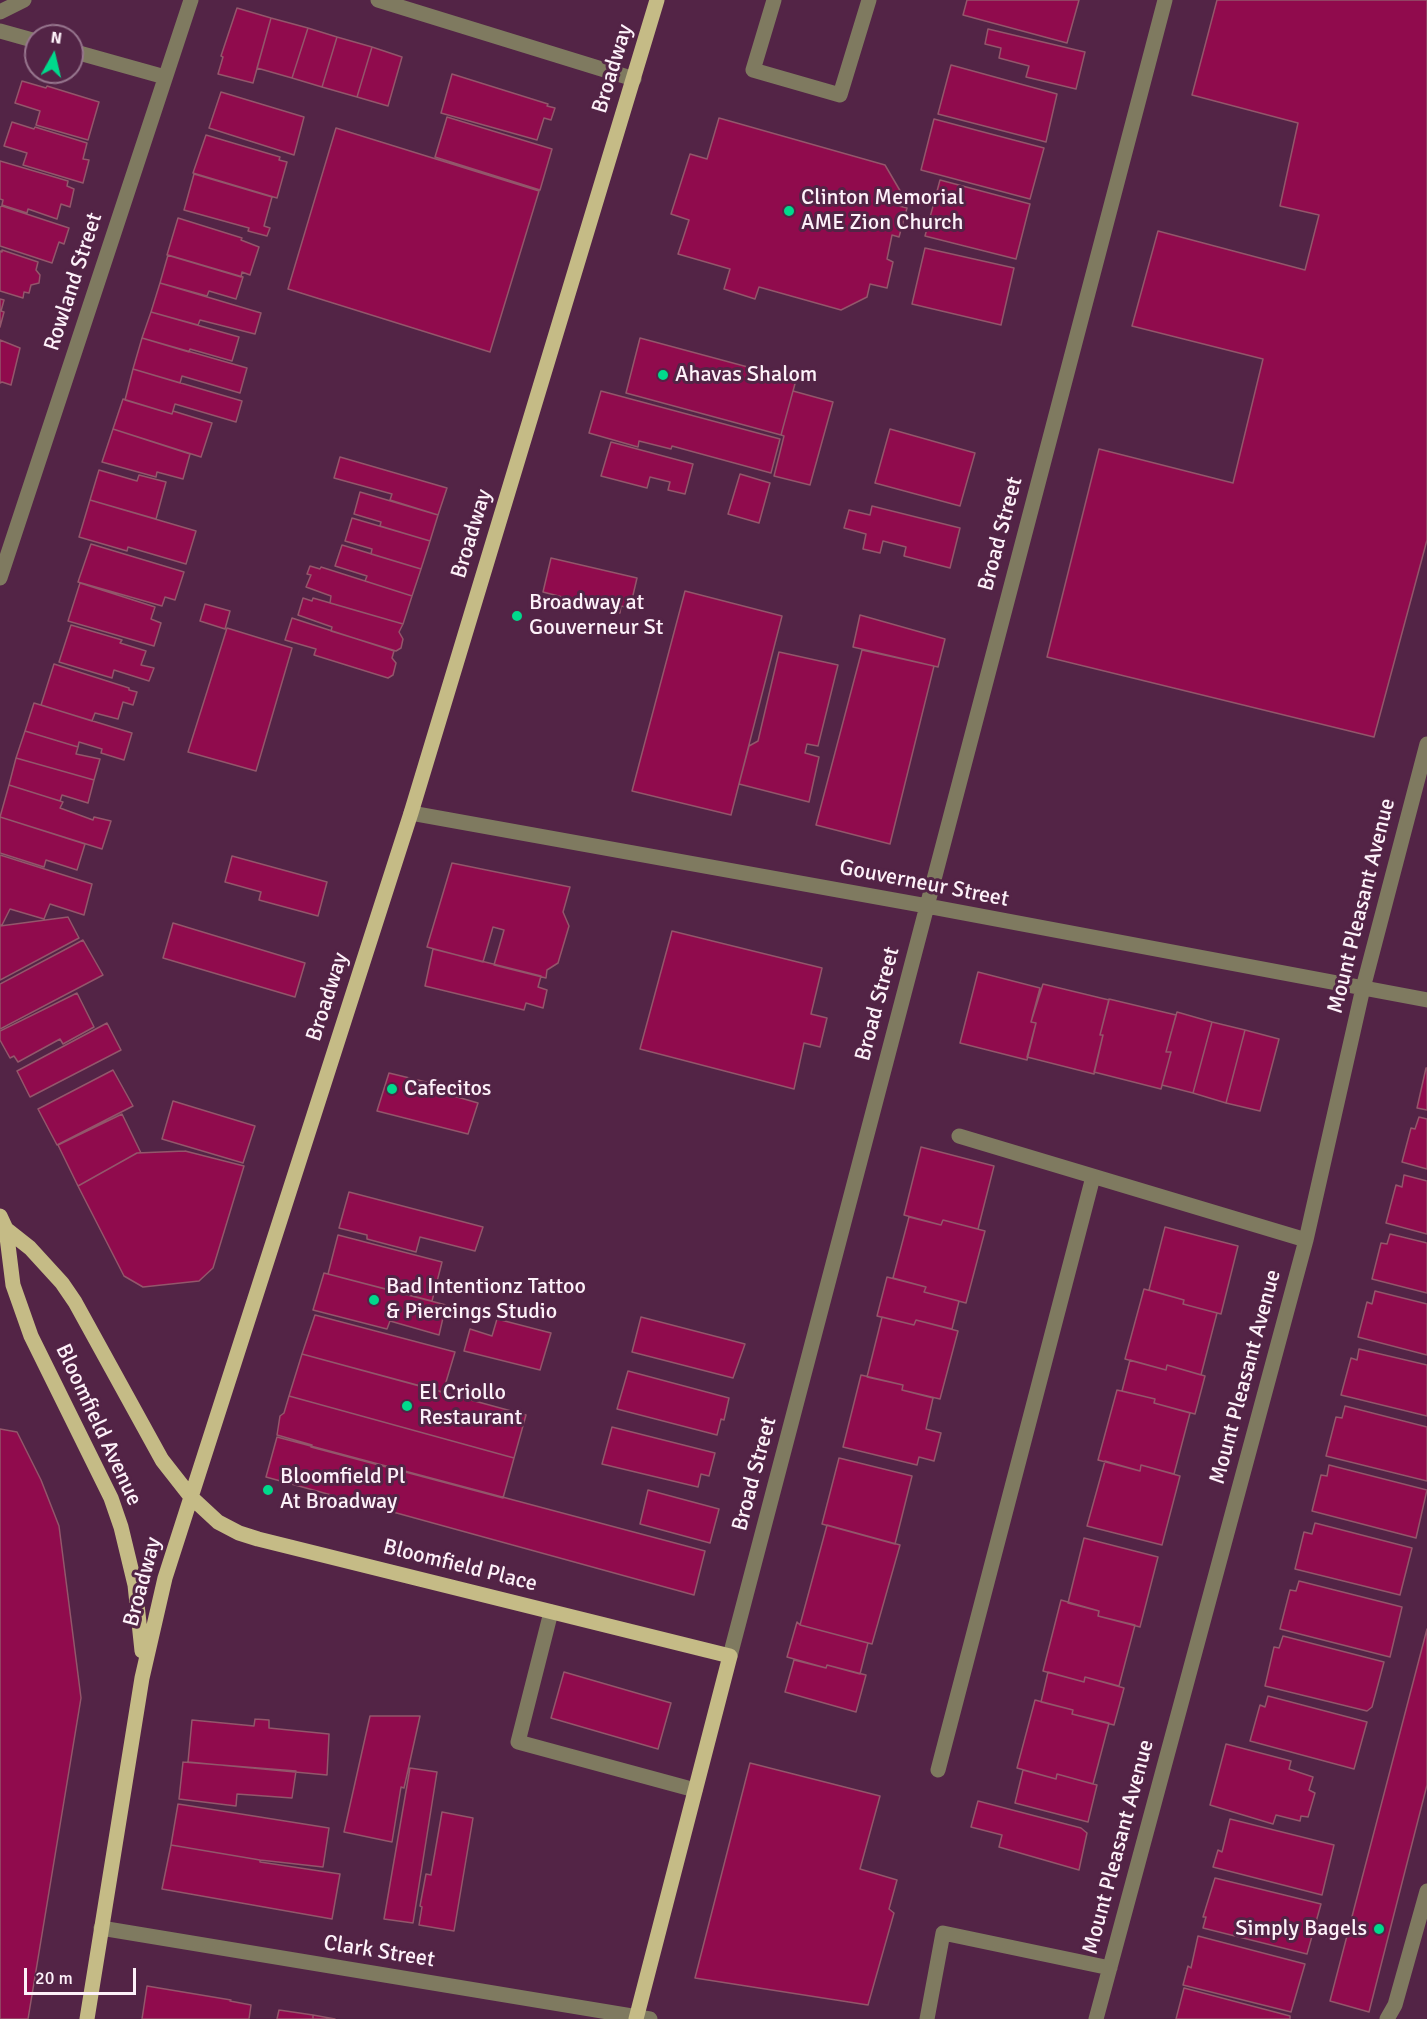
<!DOCTYPE html>
<html>
<head>
<meta charset="utf-8">
<style>
	body { margin:0 }
	#map { position:relative; width:1427px; height:2019px; overflow:hidden; background:#532446; font-family:Signika,sans-serif }
	canvas { display:block }
	.north { position:absolute; left:24px; top:24px; width:60px; height:60px; box-sizing:border-box; background:#532446; border:2px solid #97768e; border-radius:50%; rotate:8deg; font-size:16px; font-weight:700; line-height:24px; text-align:center; color:#fdf1f9 }
	.north::after { content:''; display:block; margin:auto; width:21px; height:27px; background:#00d98c; clip-path:polygon(50% 0,100% 100%,50% 72%,0 100%) }
	.scale { position:absolute; left:24px; top:1968px; width:112px; height:27px; box-sizing:border-box; border:3px solid #fdf1f9; border-top:0; padding-left:8px; font-size:18px; line-height:21px; white-space:nowrap; color:#fdf1f9; -webkit-text-stroke:4px #532446; paint-order:stroke }
</style>
</head>
<body>
<div id="map">
<canvas width="1427" height="2019"></canvas>
<div class="north">N</div>
<div class="scale">20 m</div>
</div>
<script>
const g = document.querySelector('canvas').getContext('2d');
g.lineJoin = 'round';
function paint(path, color) { g.fillStyle = color; g.fill(path, 'evenodd'); }
const poly = rows => new Path2D(rows.map(r => 'M' + r).join(''));
function strokePath(path, color, width, dash) { g.strokeStyle = color; g.lineWidth = width; g.lineCap = dash ? 'butt' : 'round'; g.setLineDash(dash || []); g.stroke(path); }
function drawText(font, color, halo, rows, align = 'center') {
  g.font = font + ' Signika,sans-serif'; g.lineWidth = 6; g.setLineDash([]); g.textBaseline = 'middle'; g.strokeStyle = halo; g.fillStyle = color; for (const [text, x, y, turn = 0] of rows) {
    g.save(); g.translate(x, y); g.rotate((+turn || 0) * Math.PI / 180); g.textAlign = isNaN(turn) ? turn : align; if (halo) g.strokeText(text, 0, 0); g.fillText(text, 0, 0); g.restore();
  }
}
const building = poly([
	[967,0,1079,0,1067,43,963,15,967,0],
	[1217,0,1427,0,1427,540,1374,737,1047,657,1099,449,1233,483,1263,359,1132,326,1158,231,1305,270,1319,215,1280,206,1298,123,1192,95,1217,0],
	[237,8,271,18,253,83,218,74,223,57,221,56,237,8],
	[271,18,308,28,292,78,257,68,271,18],
	[308,28,337,37,322,87,292,78,308,28],
	[988,29,1085,52,1076,89,1026,77,1029,66,999,58,1001,48,985,44,988,29],
	[337,37,372,47,357,97,322,87,337,37],
	[372,47,402,57,388,106,357,97,372,47],
	[951,65,1057,94,1046,142,938,114,951,65],
	[452,74,548,104,547,106,555,108,551,120,544,118,537,140,441,113,452,74],
	[22,81,46,88,47,86,99,102,88,140,36,125,40,111,15,103,22,81],
	[221,92,304,117,294,155,209,128,221,92],
	[447,117,552,149,540,190,435,157,447,117],
	[719,118,885,165,902,194,899,206,907,208,899,237,892,235,887,259,893,262,887,288,870,284,867,297,841,310,759,287,755,299,724,289,730,269,678,254,689,220,671,214,690,154,707,159,719,118],
	[934,119,1044,148,1030,199,921,170,934,119],
	[12,122,34,129,35,127,87,143,83,159,89,160,83,183,23,165,27,153,4,146,12,122],
	[336,128,539,191,490,352,288,289,336,128],
	[206,135,280,157,279,160,287,162,277,198,193,173,206,135],
	[0,161,68,181,67,186,74,189,70,207,61,204,57,219,28,209,27,213,2,205,3,200,0,199,0,161],
	[194,174,272,197,264,226,270,228,267,236,248,231,249,228,184,210,194,174],
	[940,180,1030,204,1016,259,925,236,940,180],
	[2,206,69,228,64,244,59,242,52,263,0,246,0,207,2,206],
	[178,218,242,238,241,240,259,247,250,275,242,272,241,277,167,255,178,218],
	[925,248,1014,268,1001,325,912,304,925,248],
	[2,250,38,262,36,270,40,275,39,283,31,285,29,293,24,292,23,298,0,291,0,251,2,252,2,250],
	[168,255,243,277,236,299,209,291,207,296,160,283,168,255],
	[160,283,261,313,255,334,200,320,198,325,151,312,160,283],
	[0,299,4,300,1,311,4,312,0,327,0,299],
	[151,312,239,337,232,361,190,349,189,352,142,338,151,312],
	[142,338,247,368,240,393,182,376,180,383,133,369,142,338],
	[640,338,796,380,781,435,626,393,640,338],
	[0,340,20,348,11,385,2,382,0,383,0,340],
	[133,369,242,401,236,422,175,404,172,414,125,400,133,369],
	[601,391,780,439,771,473,672,446,671,449,639,441,638,447,589,433,601,391],
	[793,391,833,402,810,485,774,476,784,436,781,435,793,391],
	[123,399,172,414,173,411,212,423,201,457,113,429,123,399],
	[113,429,190,454,183,479,157,472,156,477,102,462,113,429],
	[890,429,975,453,960,506,875,483,890,429],
	[611,442,693,464,685,494,668,490,670,482,650,477,647,488,601,476,611,442],
	[340,457,447,488,438,515,390,500,392,494,334,478,340,457],
	[99,470,137,481,139,475,166,482,156,519,90,500,99,470],
	[740,474,770,483,759,523,728,514,740,474],
	[360,492,438,515,430,541,380,526,381,522,354,514,360,492],
	[90,500,196,531,186,564,128,547,127,551,79,537,90,500],
	[872,506,960,528,950,568,904,556,906,547,883,541,880,553,863,549,866,534,844,528,849,510,870,515,872,506],
	[352,518,430,541,421,569,371,554,372,549,345,541,352,518],
	[91,544,184,572,175,600,165,597,162,606,78,582,91,544],
	[342,545,421,569,412,596,365,581,367,576,335,566,342,545],
	[551,558,637,578,630,608,621,606,620,613,595,605,590,610,581,608,578,601,543,592,551,558],
	[310,566,320,569,321,567,412,596,403,624,330,603,331,596,306,587,311,575,307,574,310,566],
	[80,583,155,607,151,619,161,623,154,646,68,621,80,583],
	[685,591,782,616,731,815,632,791,685,591],
	[303,598,312,601,313,598,403,624,399,632,403,639,401,648,396,651,331,631,332,627,298,615,303,598],
	[205,604,230,611,225,629,200,621,205,604],
	[860,615,945,639,938,667,853,647,860,615],
	[292,618,394,651,392,658,396,663,393,675,388,678,314,655,316,649,285,640,292,618],
	[71,625,122,640,120,643,146,651,141,665,154,668,149,681,114,670,112,678,59,662,71,625],
	[227,628,292,648,256,771,188,752,227,628],
	[862,650,934,666,890,844,816,825,862,650],
	[779,652,838,665,818,746,807,744,805,753,819,757,809,802,739,784,749,746,758,741,779,652],
	[54,664,129,688,129,690,137,692,133,705,123,702,118,719,95,713,92,721,41,705,54,664],
	[34,703,132,733,124,760,101,753,102,749,79,742,78,747,25,731,34,703],
	[25,731,78,747,76,754,100,759,94,780,16,758,25,731],
	[16,758,94,780,88,803,62,795,60,801,9,785,16,758],
	[9,785,60,801,63,802,60,808,93,820,94,817,111,821,102,849,0,817,9,785],
	[0,817,85,844,77,870,46,860,44,867,0,853,0,817],
	[0,855,92,884,84,915,50,904,44,919,10,909,2,925,0,925,0,855],
	[232,856,327,882,318,916,259,900,261,892,225,882,232,856],
	[452,863,570,887,563,912,569,926,558,963,547,970,546,978,494,965,504,930,493,927,483,962,427,947,452,863],
	[68,917,79,938,0,980,0,926,68,917],
	[173,923,305,963,295,997,163,958,173,923],
	[672,931,822,968,811,1014,827,1018,820,1047,804,1043,794,1089,640,1049,672,931],
	[83,940,103,975,0,1029,0,984,83,940],
	[433,949,541,976,538,987,547,990,543,1008,526,1003,524,1010,425,986,433,949],
	[978,972,1040,988,1031,1022,1036,1023,1027,1060,960,1043,978,972],
	[1043,984,1109,1000,1100,1035,1103,1035,1094,1074,1027,1057,1036,1023,1031,1022,1043,984],
	[77,993,94,1027,63,1044,60,1039,18,1062,14,1056,10,1058,0,1040,0,1031,77,993],
	[1109,999,1176,1015,1166,1052,1171,1052,1161,1089,1094,1072,1103,1035,1100,1035,1109,999],
	[1177,1012,1212,1022,1193,1093,1162,1085,1171,1052,1166,1052,1177,1012],
	[1212,1022,1245,1030,1226,1103,1193,1093,1212,1022],
	[107,1023,121,1050,30,1097,17,1071,107,1023],
	[1245,1030,1279,1039,1260,1111,1226,1103,1245,1030],
	[1426,1068,1427,1068,1427,1110,1417,1108,1426,1068],
	[113,1070,133,1106,57,1145,38,1109,113,1070],
	[389,1073,430,1083,433,1090,478,1103,468,1134,377,1111,389,1073],
	[173,1101,255,1126,243,1163,162,1139,173,1101],
	[122,1114,141,1153,137,1153,78,1186,58,1145,122,1114],
	[1419,1117,1427,1119,1427,1169,1402,1162,1411,1128,1415,1129,1419,1117],
	[921,1147,994,1166,978,1229,943,1220,941,1225,904,1215,921,1147],
	[185,1151,244,1166,213,1268,199,1281,143,1287,124,1276,78,1186,137,1153,185,1151],
	[1404,1175,1427,1181,1427,1234,1386,1223,1396,1185,1402,1187,1404,1175],
	[349,1192,483,1227,475,1251,420,1237,416,1252,367,1239,367,1235,339,1228,349,1192],
	[909,1217,941,1225,943,1220,985,1231,966,1303,924,1292,926,1287,893,1278,909,1217],
	[1165,1227,1238,1246,1221,1314,1183,1304,1184,1300,1149,1290,1165,1227],
	[1390,1234,1427,1243,1427,1293,1372,1279,1381,1243,1387,1244,1390,1234],
	[338,1235,442,1262,432,1301,328,1274,338,1235],
	[324,1273,446,1305,439,1335,390,1321,387,1329,313,1310,324,1273],
	[887,1277,926,1287,924,1292,959,1301,952,1329,916,1320,914,1325,877,1316,887,1277],
	[1144,1289,1184,1300,1183,1304,1217,1313,1201,1375,1167,1365,1166,1370,1125,1359,1144,1289],
	[1375,1291,1427,1304,1427,1355,1358,1337,1367,1302,1372,1304,1375,1291],
	[315,1315,455,1352,443,1392,302,1354,315,1315],
	[641,1317,745,1344,733,1378,632,1352,641,1317],
	[882,1317,914,1325,916,1320,958,1331,940,1399,902,1390,903,1385,867,1377,882,1317],
	[497,1319,551,1333,540,1370,464,1351,470,1329,492,1336,497,1319],
	[1359,1349,1427,1365,1427,1416,1341,1395,1351,1358,1357,1360,1359,1349],
	[302,1354,526,1415,514,1458,289,1396,302,1354],
	[1130,1360,1166,1370,1167,1365,1205,1376,1195,1414,1154,1403,1155,1399,1122,1391,1130,1360],
	[628,1371,729,1398,724,1420,721,1419,717,1435,617,1409,628,1371],
	[861,1375,903,1385,902,1390,933,1398,926,1429,941,1433,934,1461,919,1457,917,1465,843,1447,861,1375],
	[1117,1390,1155,1399,1154,1403,1190,1413,1174,1474,1141,1465,1140,1471,1098,1460,1117,1390],
	[289,1396,514,1458,503,1498,311,1447,312,1445,277,1435,280,1416,284,1413,289,1396],
	[1345,1406,1427,1427,1427,1481,1326,1456,1336,1417,1342,1418,1345,1406],
	[612,1427,715,1453,709,1476,701,1474,698,1487,602,1464,612,1427],
	[0,1429,17,1432,41,1480,59,1526,81,1698,28,2019,0,2019,0,1429],
	[277,1437,705,1551,694,1595,266,1477,277,1437],
	[839,1458,912,1476,895,1544,822,1524,839,1458],
	[1105,1461,1140,1471,1141,1465,1180,1476,1162,1545,1087,1526,1105,1461],
	[1329,1465,1427,1490,1416,1538,1312,1511,1321,1475,1327,1476,1329,1465],
	[648,1490,719,1509,710,1543,640,1524,648,1490],
	[1315,1523,1412,1548,1400,1595,1295,1569,1304,1532,1312,1534,1315,1523],
	[827,1525,900,1545,872,1644,800,1625,827,1525],
	[1084,1538,1158,1557,1140,1627,1098,1616,1099,1611,1068,1603,1084,1538],
	[1299,1581,1402,1607,1390,1657,1280,1629,1290,1590,1296,1591,1299,1581],
	[1061,1600,1099,1611,1098,1616,1135,1625,1119,1686,1085,1677,1084,1682,1043,1671,1061,1600],
	[797,1622,800,1625,868,1643,860,1674,827,1665,826,1668,787,1657,797,1622],
	[1427,1629,1427,1785,1369,2012,1330,2001,1427,1629],
	[1283,1636,1384,1662,1372,1707,1367,1711,1265,1686,1274,1647,1279,1648,1283,1636],
	[794,1660,826,1668,827,1665,866,1675,856,1712,785,1692,794,1660],
	[564,1672,671,1703,658,1749,551,1718,564,1672],
	[1048,1672,1084,1682,1085,1677,1124,1688,1114,1725,1072,1714,1073,1710,1041,1702,1048,1672],
	[1268,1696,1367,1722,1354,1769,1250,1741,1260,1705,1265,1707,1268,1696],
	[1035,1700,1073,1710,1072,1714,1109,1723,1093,1784,1057,1774,1056,1779,1017,1768,1035,1700],
	[370,1716,420,1716,404,1788,401,1787,392,1842,344,1832,370,1716],
	[255,1719,269,1720,269,1728,329,1734,327,1775,188,1762,192,1720,254,1726,255,1719],
	[1226,1744,1291,1761,1289,1769,1313,1777,1309,1790,1315,1793,1308,1817,1301,1816,1300,1821,1276,1815,1273,1824,1210,1805,1226,1744],
	[183,1762,296,1771,292,1798,237,1794,236,1806,179,1799,183,1762],
	[750,1763,880,1796,860,1869,897,1880,889,1909,894,1913,868,2005,695,1978,750,1763],
	[410,1768,437,1772,413,1923,384,1919,410,1768],
	[1023,1770,1056,1779,1057,1774,1097,1785,1088,1822,1015,1803,1023,1770],
	[978,1801,1081,1828,1087,1833,1079,1870,999,1847,1002,1835,971,1827,978,1801],
	[178,1804,329,1828,323,1867,260,1860,171,1845,178,1804],
	[442,1812,473,1818,454,1931,419,1925,422,1907,420,1906,426,1874,431,1875,442,1812],
	[1230,1819,1334,1845,1322,1895,1213,1867,1218,1850,1222,1852,1230,1819],
	[171,1845,260,1860,260,1862,340,1874,332,1919,162,1889,171,1845],
	[1215,1878,1321,1904,1307,1954,1203,1928,1206,1917,1203,1917,1215,1878],
	[1198,1936,1305,1964,1291,2012,1183,1985,1188,1966,1191,1968,1198,1936],
	[147,1986,231,2000,230,2001,251,2005,249,2019,142,2019,147,1986],
	[1184,1988,1290,2016,1290,2019,1176,2019,1184,1988],
	[279,2010,313,2015,313,2019,277,2019,279,2010],
	[313,2015,335,2019,313,2019,313,2015]
]);
paint(building, '#900b4d');
strokePath(building, '#93566b', 1.5);
strokePath(poly([
	[378,0,634,79],
	[774,0,753,70,840,95,869,0],
	[0,12,24,0],
	[0,31,36,41],
	[72,51,165,77],
	[0,578,191,0],
	[411,813,927,906,1427,1000],
	[959,1136,1306,1240],
	[551,1612,518,1742,695,1790],
	[730,1656,1165,0],
	[938,1770,1093,1177],
	[101,1928,650,2019],
	[927,2019,943,1933,1110,1968],
	[1096,2019,1306,1240,1363,988,1427,744],
	[1387,2019,1395,2005,1427,1891]
]), '#7f7a60', 15);
strokePath(poly([
	[0,1216,6,1229,13,1285,31,1336,111,1498,121,1527,135,1585,142,1651],
	[6,1229,30,1248,62,1283,75,1302,162,1460,191,1497,218,1522,239,1533,258,1539,730,1656,636,2019],
	[87,2019,142,1678,165,1578,411,813,657,0]
]), '#c5bb86', 15);
for (const [x, y, r, color] of [
	[789,211,6,"#00d98c"],
	[663,375,6,"#00d98c"],
	[517,616,6,"#00d98c"],
	[392,1089,6,"#00d98c"],
	[374,1300,6,"#00d98c"],
	[407,1406,6,"#00d98c"],
	[268,1490,6,"#00d98c"],
	[1379,1929,6,"#00d98c"]
]) { const dot = new Path2D(); dot.arc(x, y, r, 0, 2 * Math.PI); g.fillStyle = color; g.fill(dot); strokePath(dot, '#532446', 2); }
drawText('22px', '#fdf1f9', '#532446', [
	["Broadway",613,69,-73],
	["Rowland Street",74,282,-72],
	["Broadway",472,534,-73],
	["Broad Street",1001,534,-75],
	["Gouverneur Street",924,884,11],
	["Mount Pleasant Avenue",1362,906,-76],
	["Broadway",328,997,-72],
	["Broad Street",878,1004,-75],
	["Mount Pleasant Avenue",1246,1377,-75],
	["Bloomfield Avenue",98,1425,65],
	["Broad Street",755,1474,-75],
	["Bloomfield Place",460,1566,14],
	["Broadway",143,1582,-75],
	["Mount Pleasant Avenue",1119,1847,-75],
	["Clark Street",379,1952,9]
]);
drawText('22px', '#fdf1f9', '#532446', [
	["Clinton Memorial",801,198],
	["AME Zion Church",801,223],
	["Ahavas Shalom",675,375],
	["Broadway at",529,603],
	["Gouverneur St",529,628],
	["Cafecitos",404,1089],
	["Bad Intentionz Tattoo",386,1287],
	["& Piercings Studio",386,1312],
	["El Criollo",419,1393],
	["Restaurant",419,1418],
	["Bloomfield Pl",280,1477],
	["At Broadway",280,1502],
	["Simply Bagels",1367,1929,"right"]
], 'left');
</script>
</body>
</html>
